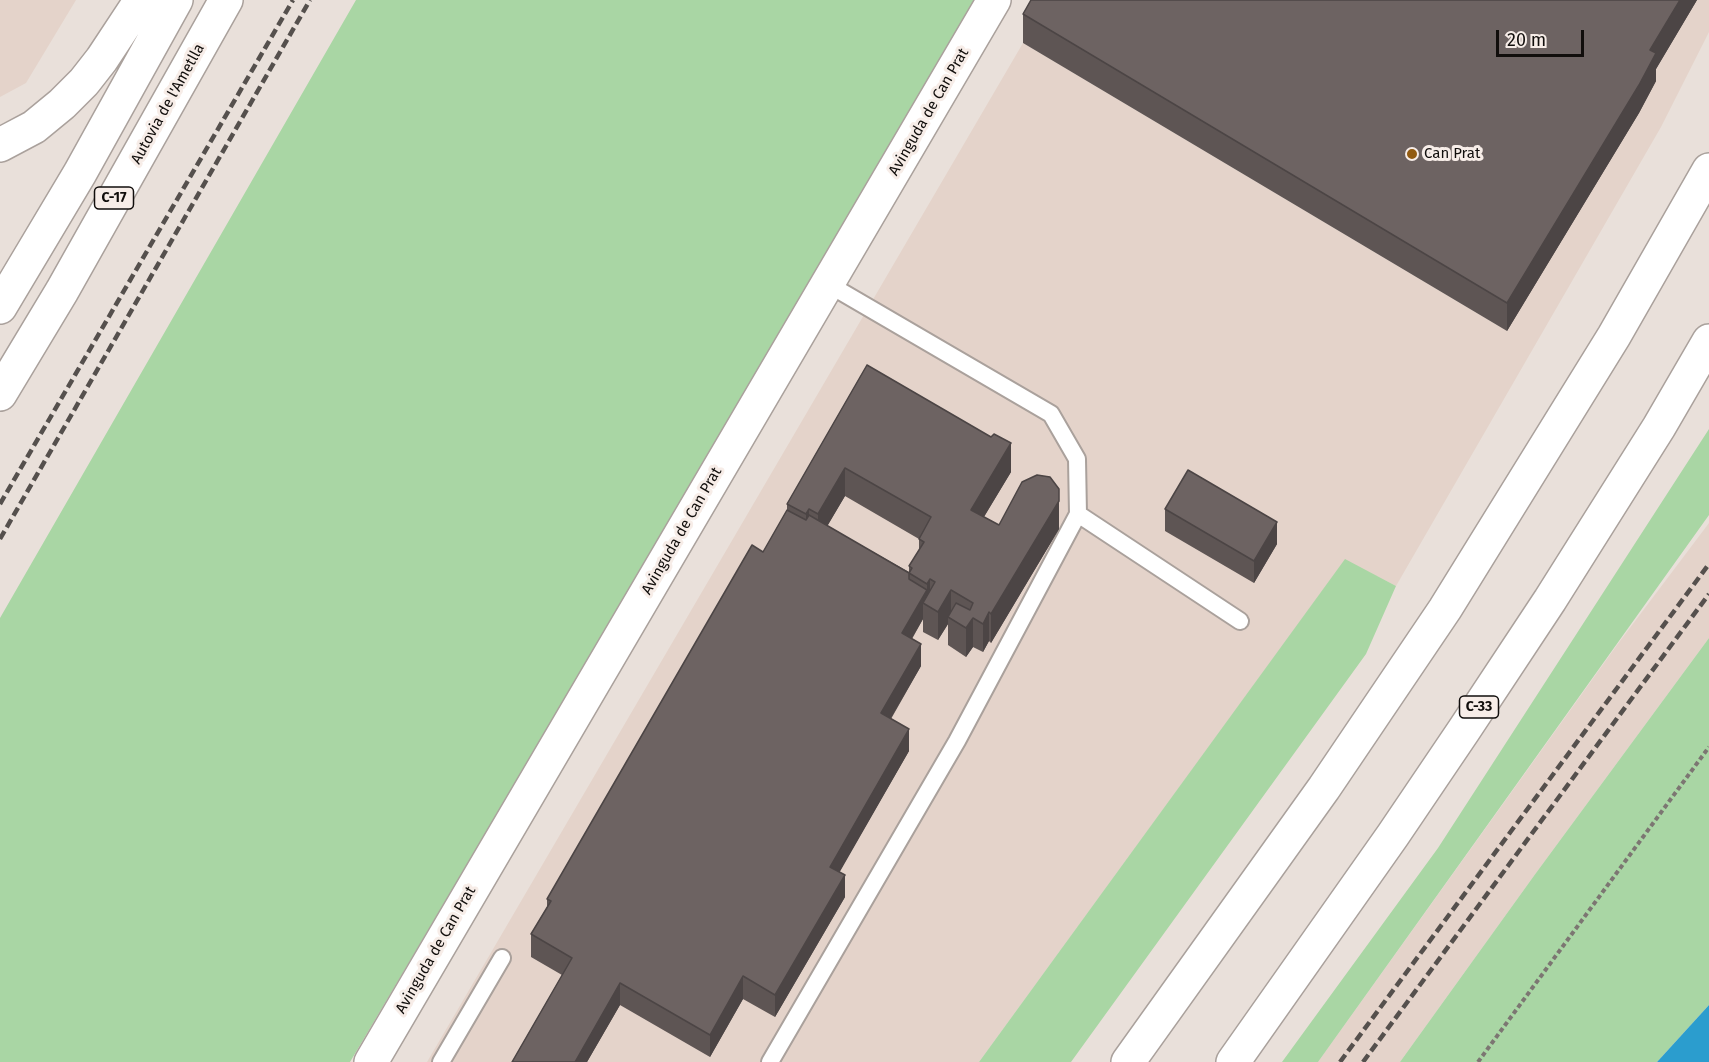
<!DOCTYPE html>
<html>
<head>
<meta charset="utf-8">
<style>
	body { margin:0 }
	#map { position:relative; width:1709px; height:1062px; overflow:hidden; background:#e9e0da; font-family:"Fira Sans",sans-serif }
	canvas { display:block }
	.scale { position:absolute; left:1496px; top:30px; width:88px; height:27px; box-sizing:border-box; border:3px solid #110e0c; border-top:0; padding-left:8px; font-size:18px; line-height:21px; white-space:nowrap; color:#110e0c; -webkit-text-stroke:4px #f7ede8; paint-order:stroke }
</style>
</head>
<body>
<div id="map">
<canvas width="1709" height="1062"></canvas>
<div class="scale">20 m</div>
</div>
<script>
const g = document.querySelector('canvas').getContext('2d');
g.lineJoin = 'round';
function paint(path, color) { g.fillStyle = color; g.fill(path, 'evenodd'); }
const poly = rows => new Path2D(rows.map(r => 'M' + r).join(''));
function strokePath(path, color, width, dash) { g.strokeStyle = color; g.lineWidth = width; g.lineCap = dash ? 'butt' : 'round'; g.setLineDash(dash || []); g.stroke(path); }
function drawText(font, color, halo, rows, align = 'center') {
  g.font = font + ' "Fira Sans",sans-serif'; g.lineWidth = 6; g.setLineDash([]); g.textBaseline = 'middle'; g.strokeStyle = halo; g.fillStyle = color; for (const [text, x, y, turn = 0] of rows) {
    g.save(); g.translate(x, y); g.rotate((+turn || 0) * Math.PI / 180); g.textAlign = isNaN(turn) ? turn : align; if (halo) g.strokeText(text, 0, 0); g.fillText(text, 0, 0); g.restore();
  }
}
paint(poly([
	[0,0,76,0,26,83,0,97],
	[1458,0,1709,0,1709,32,1661,127,1396,586,1345,560,979,1062,427,1062,1023,43,1507,331],
	[1709,523,1709,638,1536,873,1400,1062,1318,1062,1617,645]
]), '#e4d3ca');
paint(poly([
	[356,0,979,0,350,1062,0,1062,0,618],
	[1709,429,1709,515,1318,1062,1282,1062,1438,848],
	[1345,559,1396,586,1366,654,1071,1062,979,1062],
	[1709,638,1709,1005,1657,1062,1400,1062,1536,873]
]), '#a9d6a4');
paint(poly([
	[1709,1005,1709,1062,1657,1062]
]), '#2b9dce');
const lane = poly([
	[1078,514,1240,621],
	[441,1062,502,958],
	[770,1062,957,741,1078,514,1077,459,1051,414,828,284]
]);
const street = poly([
	[371,1062,994,0]
]);
const highway = poly([
	[0,145,34,127,62,104,84,82,102,59,141,0],
	[0,307,80,173,176,0],
	[0,394,62,291,226,0],
	[1128,1062,1324,788,1445,609,1614,336,1709,170],
	[1233,1062,1393,835,1464,730,1550,600,1659,427,1709,341]
]);
strokePath(lane, '#aaa19c', 20);
strokePath(street, '#aaa19c', 36);
strokePath(highway, '#aaa19c', 36);
strokePath(poly([
	[1478,1062,1709,747]
]), '#7c7672', 4, [4.5, 3]);
strokePath(lane, '#fff', 16);
strokePath(street, '#fff', 33);
strokePath(highway, '#fff', 33);
strokePath(poly([
	[0,504,293,0],
	[0,539,310,0],
	[1340,1062,1709,564],
	[1363,1062,1709,594]
]), '#55504d', 4.5, [9, 4.5]);
paint(poly([
	[1031,0,1697,0,1656,69,1656,81,1639,113,1507,331,1023,43,1023,14],
	[867,365,1011,472,984,517,999,525,1059,518,1059,529,991,643,989,641,983,652,973,647,966,657,948,645,948,624,938,640,923,632,923,619,912,639,921,666,891,719,909,751,839,872,845,897,775,1017,743,999,710,1057,620,1005,587,1062,512,1062,562,975,531,957,531,934,547,907,547,899,763,552,787,510,787,504],
	[845,496,919,539,919,550,909,566,909,572,827,526],
	[1165,509,1277,544,1254,583,1165,531]
]), '#5e5554');
paint(poly([
	[1680,0,1697,0,1656,69,1656,81,1639,113,1507,331,1507,303,1650,50],
	[1011,443,1011,472,971,538,971,510],
	[845,468,845,496,818,542,818,514],
	[1059,489,1059,529,991,643,991,614],
	[809,509,809,538,806,542,806,514],
	[1277,522,1277,544,1254,583,1254,561],
	[930,579,930,607,927,606,927,584],
	[927,590,927,606,923,603,923,619,902,655,902,633],
	[951,590,951,619,948,617,948,624,938,640,938,612],
	[989,612,989,641,983,652,983,624],
	[973,618,973,647,966,657,966,628],
	[921,644,921,666,881,735,881,713],
	[909,729,909,751,830,889,830,867],
	[845,875,845,897,775,1017,775,995],
	[743,976,743,999,710,1057,710,1035],
	[620,983,620,1005,587,1062,575,1062]
]), '#4c4545');
const building = poly([
	[1031,0,1680,0,1650,50,1656,53,1639,85,1507,303,1023,14,1031,0],
	[867,365,991,437,994,434,1011,443,971,510,999,525,1022,482,1037,475,1050,477,1059,489,1059,501,991,614,989,612,983,624,973,618,966,628,948,617,956,603,970,610,973,603,951,590,938,612,923,603,935,582,930,579,927,584,909,573,912,568,909,566,924,542,919,539,931,517,845,468,818,514,809,509,806,514,787,504,867,365],
	[1188,470,1277,522,1254,561,1165,509,1188,470],
	[787,510,806,520,809,515,909,573,909,579,927,590,902,633,921,644,881,713,909,729,830,867,845,875,775,995,743,976,710,1035,620,983,575,1062,512,1062,572,958,531,934,551,901,547,899,752,545,763,552,787,510]
]);
paint(building, '#6d6362');
strokePath(building, '#4c4545', 1.5);
for (const [x, y, r, color] of [
	[1412,154,6,"#915b11"]
]) { const dot = new Path2D(); dot.arc(x, y, r, 0, 2 * Math.PI); g.fillStyle = color; g.fill(dot); strokePath(dot, '#f7ede8', 2); }
for (const [x, y, w] of [
	[114,198,39],
	[1479,707,39]
]) { const box = new Path2D(); box.roundRect(x - w / 2, y - 11, w, 22, 4.5); g.fillStyle = '#f7ede8'; g.fill(box); strokePath(box, '#110e0c', 1.5); }
drawText('bold 14px', '#110e0c', null, [
	["C-17",114,198],
	["C-33",1479,707]
]);
drawText('15px', '#110e0c', '#f7ede8', [
	["Autovia de l'Ametlla",168,104,-61],
	["Avinguda de Can Prat",929,112,-60],
	["Avinguda de Can Prat",682,531,-60],
	["Avinguda de Can Prat",436,950,-60]
]);
drawText('15px', '#110e0c', '#f7ede8', [
	["Can Prat",1424,154]
], 'left');
</script>
</body>
</html>
